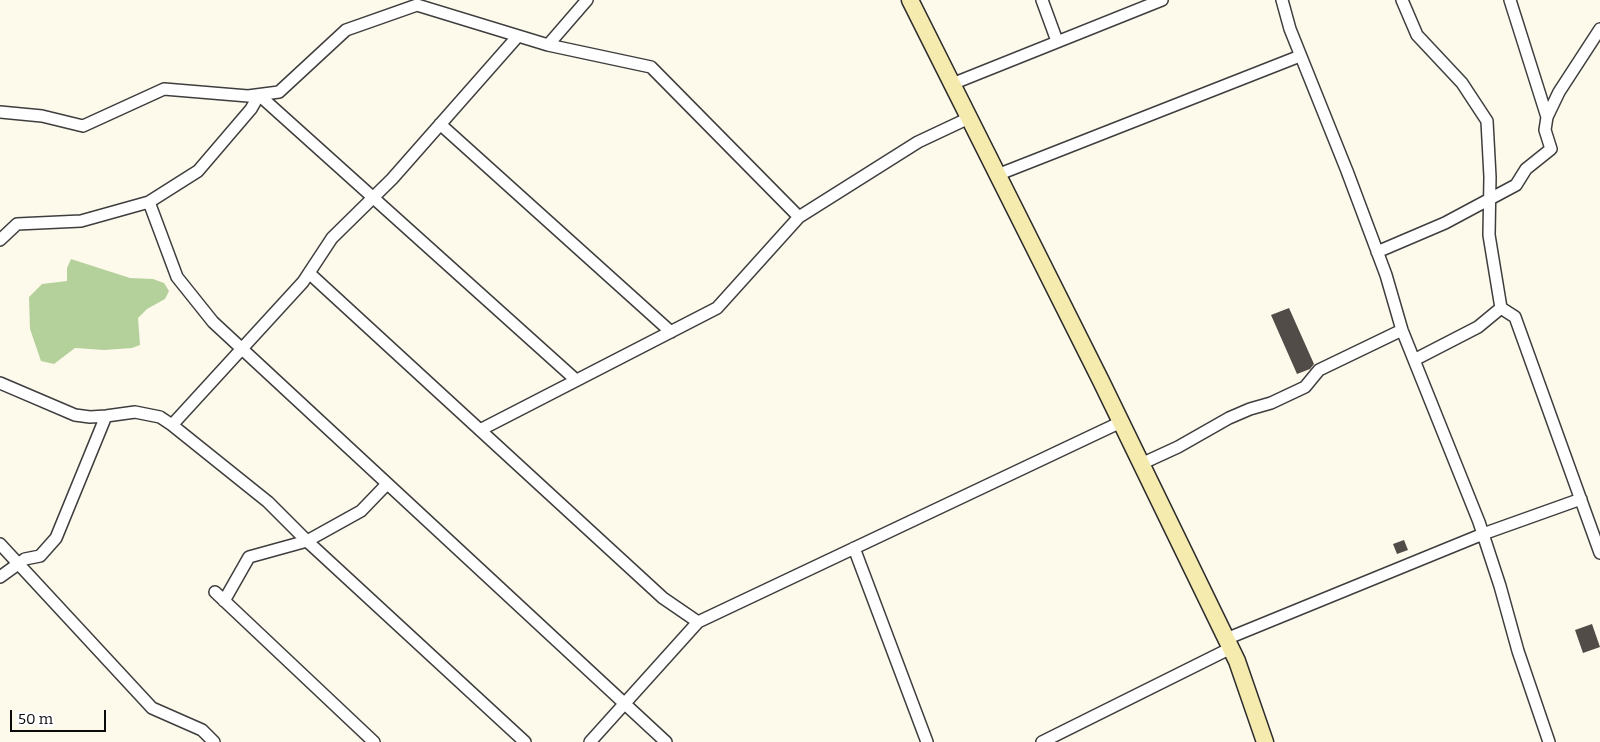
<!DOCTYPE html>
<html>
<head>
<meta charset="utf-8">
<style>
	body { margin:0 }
	#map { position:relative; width:1600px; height:742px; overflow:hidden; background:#fdf9eb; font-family:Bitter,serif }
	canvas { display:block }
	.scale { position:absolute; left:10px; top:710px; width:96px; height:22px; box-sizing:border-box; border:2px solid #0b0b0b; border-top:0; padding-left:6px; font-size:15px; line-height:18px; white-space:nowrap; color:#0b0b0b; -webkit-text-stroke:4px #fff; paint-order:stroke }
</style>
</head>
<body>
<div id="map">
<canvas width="1600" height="742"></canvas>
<div class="scale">50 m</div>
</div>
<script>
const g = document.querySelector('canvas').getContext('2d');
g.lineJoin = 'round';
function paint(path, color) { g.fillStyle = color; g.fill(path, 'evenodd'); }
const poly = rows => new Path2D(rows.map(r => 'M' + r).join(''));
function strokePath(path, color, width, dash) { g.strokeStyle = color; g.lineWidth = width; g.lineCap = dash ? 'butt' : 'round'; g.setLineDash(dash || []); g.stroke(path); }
paint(poly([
	[71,259,130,278,153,279,164,283,169,291,165,299,147,309,138,318,140,345,132,348,104,350,75,348,54,364,41,361,30,329,29,297,42,284,67,281,67,268]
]), '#b5d19b');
paint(poly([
	[1289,308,1314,364,1310,369,1297,374,1271,315],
	[1404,540,1408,550,1397,554,1393,544],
	[1592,624,1600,647,1583,653,1575,630]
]), '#524c49');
const street = poly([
	[1042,0,1057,41],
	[1282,0,1290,29,1347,171,1386,275,1402,330,1479,522,1500,586,1518,651,1549,742],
	[1402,0,1417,35,1462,83,1487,121,1490,177,1489,235,1501,308,1478,327,1414,360],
	[1510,0,1547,117],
	[548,45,587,0],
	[952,84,1162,0],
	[0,112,42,116,83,126,164,89,248,96,279,92,346,30,417,5,548,45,651,67,799,217,918,142,969,118],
	[440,124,671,332],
	[997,175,1300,56],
	[149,202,177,277,213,322,666,742],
	[0,240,17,224,81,221,149,202,198,171,251,109,259,95,576,380],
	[1377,252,1445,223,1516,185,1526,169,1551,149,1545,130,1547,117,1559,92,1600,29],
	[309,273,663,598,698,622],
	[1501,308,1515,317,1600,553],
	[0,383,75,415,90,417,106,416,135,412,160,417,172,425,268,502,307,541,525,742],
	[172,425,303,282,332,238,392,179,518,36],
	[480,430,717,308,799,217],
	[1141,464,1178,447,1229,418,1250,409,1271,403,1305,387,1319,370,1402,330],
	[0,544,152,708,202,730,214,742],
	[854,548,927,742],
	[0,577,25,559,40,556,56,538,106,416],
	[215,592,374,742],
	[224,601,249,557,307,541,361,511,387,484],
	[1226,639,1483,534,1581,499],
	[590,742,698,622,1121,422],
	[1042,742,1231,648]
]);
const secondary = poly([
	[910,0,1101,381,1237,661,1265,742]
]);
strokePath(street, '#3e3e3e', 14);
strokePath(secondary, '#2d2d2d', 19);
strokePath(street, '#fff', 11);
strokePath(secondary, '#f5ebae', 16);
</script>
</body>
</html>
